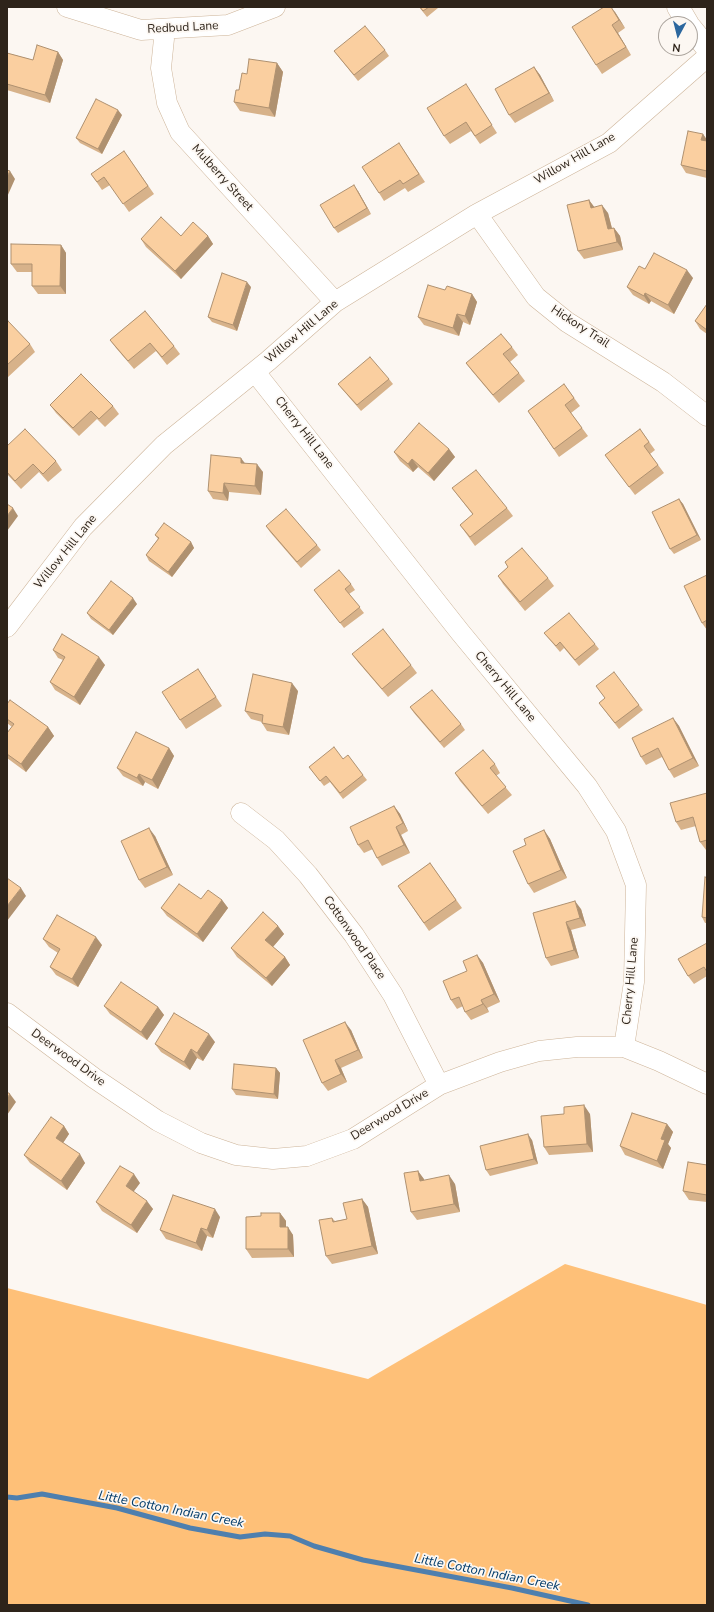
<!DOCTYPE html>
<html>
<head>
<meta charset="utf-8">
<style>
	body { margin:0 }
	#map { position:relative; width:714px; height:1612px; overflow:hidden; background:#fcf7f2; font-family:"Nunito Sans",sans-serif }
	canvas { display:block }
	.frame { position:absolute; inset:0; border:8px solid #2e241a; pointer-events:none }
	.north { position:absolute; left:658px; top:16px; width:40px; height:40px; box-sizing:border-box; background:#fcf7f2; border:1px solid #aaa39c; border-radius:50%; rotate:187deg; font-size:11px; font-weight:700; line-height:16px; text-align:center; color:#2e241a }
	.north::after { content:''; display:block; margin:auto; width:14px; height:18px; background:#2c679e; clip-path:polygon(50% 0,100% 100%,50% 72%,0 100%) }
</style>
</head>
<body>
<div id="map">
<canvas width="714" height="1612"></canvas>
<div class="frame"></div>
<div class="north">N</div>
</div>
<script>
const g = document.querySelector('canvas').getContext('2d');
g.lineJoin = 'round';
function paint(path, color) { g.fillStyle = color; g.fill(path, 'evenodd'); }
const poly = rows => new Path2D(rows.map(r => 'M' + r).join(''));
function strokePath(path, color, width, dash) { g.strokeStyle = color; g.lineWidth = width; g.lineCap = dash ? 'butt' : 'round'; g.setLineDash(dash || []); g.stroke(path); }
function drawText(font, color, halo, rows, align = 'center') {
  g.font = font + ' "Nunito Sans",sans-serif'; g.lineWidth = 3.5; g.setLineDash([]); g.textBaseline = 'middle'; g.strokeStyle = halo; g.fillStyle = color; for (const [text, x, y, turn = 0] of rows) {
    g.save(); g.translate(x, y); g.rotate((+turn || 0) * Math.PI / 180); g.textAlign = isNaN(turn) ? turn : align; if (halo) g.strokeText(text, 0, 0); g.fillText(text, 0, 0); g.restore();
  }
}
paint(poly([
	[565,1264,707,1305,707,1605,7,1605,7,1288,368,1379]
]), '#fec078');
strokePath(poly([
	[7,1497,17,1498,42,1494,117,1508,190,1528,240,1537,265,1534,290,1536,314,1546,363,1560,512,1588,588,1605]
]), '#4e7fae', 5);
const street = poly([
	[67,7,141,30,228,25,275,7],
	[165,29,161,68,167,103,180,132,335,302],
	[477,214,536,297,567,322,663,382,707,416],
	[255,372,460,632,587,786,616,831,636,885,634,982,624,1047],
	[7,627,83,527,164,445,268,361,335,302,477,214,609,143,707,57],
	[241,813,276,840,308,875,354,935,393,995,439,1085],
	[7,1013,94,1078,158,1121,201,1143,236,1155,273,1159,307,1156,353,1139,439,1085,500,1062,539,1051,577,1047,624,1047,659,1061,707,1084]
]);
const secondary = poly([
	[678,7,688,24],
	[690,27,707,48]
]);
strokePath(street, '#cdb499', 21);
strokePath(secondary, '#cdb499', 23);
strokePath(street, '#fff', 20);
strokePath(secondary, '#fff', 22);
paint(poly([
	[419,7,438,7,438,8,427,17],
	[615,12,625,28,618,33,631,55,602,74,596,65],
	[385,50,389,56,358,81,334,51],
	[58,52,63,60,50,103,7,90,7,53,33,60],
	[277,63,283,72,275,117,240,111,234,102,239,90,247,74],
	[534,67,540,75,554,101,515,123,509,115],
	[471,92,497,133,480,144,471,131,450,144,444,136],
	[122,115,102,154,80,143,76,138],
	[703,134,707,140,707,178,686,173,681,165],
	[399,143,425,182,408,192,405,188,384,201,379,193],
	[124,151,154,194,129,212,110,185,102,190,91,174],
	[358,191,371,214,338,233,334,228],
	[589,200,594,207,608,213,612,228,614,228,620,236,623,250,584,259,578,251],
	[181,236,208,236,213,244,181,279,146,247,141,239],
	[61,245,66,253,66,294,38,294,32,286,32,272,17,272,11,264],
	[645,269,693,278,674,314,651,301,649,304,633,295,627,287],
	[251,287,237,331,212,322,208,317],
	[445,290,472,294,477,302,470,325,463,322,459,336,424,325,418,317],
	[707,304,707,334,700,329,695,321],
	[145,311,174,346,180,354,167,365,156,351,134,369,116,348,110,340],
	[7,322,30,344,35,352,7,378],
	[512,347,518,355,510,362,519,373,525,381,499,403,472,371,466,363],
	[389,379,393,384,361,411,342,389,338,384],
	[564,384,580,406,571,413,588,436,559,457,528,411],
	[50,405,113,406,119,414,105,427,97,419,79,436,56,413],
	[640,429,655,450,650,454,664,473,635,495,605,455],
	[7,446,56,461,62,470,48,482,39,472,21,489,7,474],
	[449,449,455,457,434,481,418,467,413,472,400,461,394,452],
	[245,463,263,472,261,495,229,492,228,501,213,499,208,491],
	[452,488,507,508,513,516,475,546,460,525,473,515],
	[679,499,683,504,701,540,674,554,670,549],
	[266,526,317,545,321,550,301,568,270,532],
	[155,535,191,542,194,548,172,577,149,561,146,555,158,539],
	[505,562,548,578,554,586,525,611,503,584,498,576,508,567],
	[707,575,707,630,702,623],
	[351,584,355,590,349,594,364,613,344,628,314,590],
	[137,604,113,635,91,619,87,613],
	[544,633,595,644,599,649,579,666,564,648,560,652],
	[53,650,105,665,80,705,55,690,50,682,63,660,58,658],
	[352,654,411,665,417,673,388,697,358,662],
	[198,669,222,706,186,729,180,720],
	[596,686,639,705,643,710,619,729,599,703,605,698],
	[298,691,289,735,267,731,262,723,262,722,251,719,245,711],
	[7,704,48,727,54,736,26,772,7,758,7,733,12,727,7,723],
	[410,707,461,724,465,730,444,748,414,713],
	[673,718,679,726,699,766,674,778,669,770,662,757,646,765,641,757],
	[169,748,174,756,158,789,145,782,143,786,123,776,117,768],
	[343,759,363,775,367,780,343,799,330,782,324,786,309,767],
	[495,764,500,773,496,776,512,795,488,814,460,781,455,773],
	[707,793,707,849,706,850,700,842,696,826,681,830,676,822],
	[394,806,400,814,408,831,401,835,410,853,382,866,377,858,373,849,364,853,358,845],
	[544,830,550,839,567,878,534,893,528,884,526,845],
	[155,836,173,875,145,888,139,880],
	[430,863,462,908,429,931,398,886],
	[707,878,707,923,705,923,702,917],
	[201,899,222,900,228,908,203,942,167,916,161,908],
	[581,909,586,926,571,930,579,958,551,966,546,958,533,913],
	[278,926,284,934,273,947,285,957,290,965,272,986,237,957,231,948],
	[43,939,102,945,78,987,56,975,50,967,58,953,49,947],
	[707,943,707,976,694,984,688,976],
	[477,955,483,963,500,1002,487,1008,489,1012,471,1020,465,1012,463,1006,457,1009,451,1000,467,971],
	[104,1006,158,1007,164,1015,147,1040,110,1014],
	[351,1030,363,1058,341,1068,347,1082,328,1091,322,1083],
	[215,1042,203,1061,197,1058,190,1070,161,1052,155,1044],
	[276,1068,280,1073,278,1099,236,1095,232,1089],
	[590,1114,593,1152,549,1155,544,1147],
	[667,1124,673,1132,668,1144,671,1148,663,1169,625,1155,620,1146],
	[64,1126,69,1134,63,1143,85,1163,67,1190,30,1163,24,1155],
	[532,1140,538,1164,490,1176,486,1170],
	[707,1165,707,1202,689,1200,683,1191],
	[418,1171,424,1180,455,1184,460,1212,417,1220,411,1212],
	[140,1183,133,1192,153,1209,137,1233,102,1211,96,1202],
	[362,1199,368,1207,378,1254,332,1264,326,1256,332,1218,335,1221,347,1219],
	[280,1213,286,1221,286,1227,293,1235,294,1257,252,1258,246,1249,261,1216],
	[220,1217,213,1238,207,1236,202,1251,166,1239,160,1230]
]), '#d7b28a');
paint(poly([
	[611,7,615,12,625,28,619,20],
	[612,25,618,33,631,55,626,47],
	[58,52,63,60,50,103,45,95],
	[277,63,283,72,275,117,269,108],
	[534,67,540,75,554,101,549,93],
	[118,110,122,115,102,154,98,149],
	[703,134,707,140,707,148,701,140],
	[10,171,15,179,7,197,7,177],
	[354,185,358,191,371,214,367,208],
	[589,200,595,208,591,208],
	[602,205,608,213,614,237,608,229],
	[614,228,620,236,623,250,617,242],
	[208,236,213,244,181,279,175,271],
	[61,245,66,253,66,294,60,286],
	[687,270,693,278,674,314,668,305],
	[247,282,251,287,237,331,233,325],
	[645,293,651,301,649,304,644,296],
	[472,294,477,302,470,325,465,316],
	[457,314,463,322,459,336,453,328],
	[449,449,455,457,434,481,428,473],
	[241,458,247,466,241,463],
	[412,459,418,467,413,472,408,464],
	[257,464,263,472,261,495,255,486],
	[224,483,229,492,228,501,223,493],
	[679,499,683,504,701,540,697,535],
	[13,508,18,516,7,531,7,516],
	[191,542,194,548,172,577,168,572],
	[133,598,137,604,113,635,109,630],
	[99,657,105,665,80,705,74,697],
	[292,683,298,691,289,735,283,727],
	[673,718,679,726,699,766,693,758],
	[48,727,54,736,26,772,21,764],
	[169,748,174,756,158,789,152,780],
	[139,774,145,782,143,786,137,778],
	[394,806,400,814,408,831,403,823],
	[396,827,401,835,410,853,404,845],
	[149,828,155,836,173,875,167,867],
	[544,830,550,839,567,878,561,870],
	[21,888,26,896,7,921,7,906],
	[222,900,228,908,203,942,197,934],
	[575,901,581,909,586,926,580,918],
	[566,922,571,930,579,958,574,950],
	[278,926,284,934,271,949,265,940],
	[96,937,102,945,78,987,72,979],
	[477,955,483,963,500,1002,494,994],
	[285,957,290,965,272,986,266,978],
	[481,1000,487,1008,489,1012,483,1004],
	[158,1007,164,1015,147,1040,141,1032],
	[345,1022,351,1030,363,1058,358,1050],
	[209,1034,215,1042,203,1061,197,1053],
	[191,1049,197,1058,190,1070,184,1062],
	[335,1060,341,1068,347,1082,341,1074],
	[276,1068,280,1073,278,1099,274,1094],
	[10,1094,16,1102,7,1115,7,1098],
	[584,1105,590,1114,593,1152,587,1144],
	[667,1124,673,1132,668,1144,671,1148,663,1169,657,1161,661,1139],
	[64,1126,69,1134,61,1146,56,1138],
	[528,1134,532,1140,538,1164,534,1159],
	[80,1154,85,1163,67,1190,61,1181],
	[418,1171,424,1179,426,1189,420,1181],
	[134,1174,140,1183,131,1195,126,1186],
	[449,1175,455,1184,460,1212,454,1204],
	[362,1199,368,1207,378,1254,372,1246],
	[147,1201,153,1209,137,1233,131,1225],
	[215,1209,220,1217,213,1238,207,1230],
	[280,1213,286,1221,286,1235,280,1227],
	[288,1227,293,1235,294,1257,288,1249],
	[201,1228,207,1236,202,1251,196,1243]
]), '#af9170');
const building = poly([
	[420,7,429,7,423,11,420,7],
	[604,7,611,7,619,20,612,25,626,47,596,65,572,27,604,7],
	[365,26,385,50,354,75,334,51,365,26],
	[37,45,58,52,45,95,7,84,7,53,33,60,37,45],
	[249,59,277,63,269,108,234,102,236,90,239,90,242,73,247,74,249,59],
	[534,67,549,93,509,115,495,89,534,67],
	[466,84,492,125,475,136,466,122,444,136,427,108,466,84],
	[96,99,118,110,98,149,76,138,96,99],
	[688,131,703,134,701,140,707,141,707,171,681,165,688,131],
	[399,143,419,174,403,184,400,180,379,193,362,167,399,143],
	[124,151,148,186,123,204,104,177,97,182,91,174,124,151],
	[7,170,10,171,7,177,7,170],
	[354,185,367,208,334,228,320,205,354,185],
	[589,200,591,208,602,205,608,229,614,228,617,242,578,251,567,205,589,200],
	[161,217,181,236,193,222,208,236,175,271,141,239,161,217],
	[11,244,61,245,60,286,32,286,32,264,11,264,11,244],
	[654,253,687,270,668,305,645,293,644,296,627,287,639,266,645,269,654,253],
	[222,273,247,282,233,325,208,317,222,273],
	[428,285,445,290,447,286,472,294,465,316,457,314,453,328,418,317,428,285],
	[707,304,707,330,695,321,707,304],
	[145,311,174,346,162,357,150,343,128,361,110,340,145,311],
	[8,321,30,344,7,365,7,322,8,321],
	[501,334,512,347,503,354,519,373,493,395,466,363,501,334],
	[370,357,389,379,357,405,338,384,370,357],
	[81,374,113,406,99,419,91,411,73,428,50,405,81,374],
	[564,384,574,398,565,405,582,428,554,449,528,411,564,384],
	[419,423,449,449,428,473,412,459,408,464,394,452,419,423],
	[25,429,56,461,43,474,33,464,15,481,7,472,7,446,25,429],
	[640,429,649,442,644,446,658,465,629,487,605,455,640,429],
	[211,455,241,458,241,463,257,464,255,486,224,483,223,493,208,491,211,455],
	[476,470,507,508,470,537,460,525,473,514,452,488,476,470],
	[679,499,697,535,670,549,652,512,679,499],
	[7,504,13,508,7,516,7,504],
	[286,509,317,545,297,562,266,526,286,509],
	[164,523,191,542,168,572,146,555,159,538,155,535,164,523],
	[522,548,548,578,520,602,498,576,508,567,505,562,522,548],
	[339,570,351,584,345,589,360,607,340,623,314,590,339,570],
	[707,575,707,620,702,623,684,586,707,575],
	[111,581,133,598,109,630,87,613,111,581],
	[569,613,595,644,575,660,560,642,556,646,544,633,569,613],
	[383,629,411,665,382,689,352,654,383,629],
	[62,634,99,657,74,697,50,682,65,657,53,650,62,634],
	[198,669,216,697,180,720,162,692,198,669],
	[614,672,639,705,615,723,599,703,605,698,596,686,614,672],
	[253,674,292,683,283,727,262,723,263,715,245,711,253,674],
	[432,690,461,724,440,742,410,707,432,690],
	[10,700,48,727,21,764,7,754,7,733,14,724,7,719,7,704,10,700],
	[673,718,693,758,669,770,658,748,641,757,632,738,673,718],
	[136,732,169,748,152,780,139,774,137,778,117,768,136,732],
	[334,747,343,759,348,755,363,775,340,793,326,776,320,781,309,767,334,747],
	[483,750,495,764,490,768,506,787,482,806,455,773,483,750],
	[707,793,707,840,700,842,693,817,676,822,670,803,707,793],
	[394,806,403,823,396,827,404,845,377,858,368,840,358,845,350,827,394,806],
	[149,828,167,867,139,880,121,841,149,828],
	[544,830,561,870,528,884,513,851,526,845,524,839,544,830],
	[430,863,456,900,424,923,398,886,430,863],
	[705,877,707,878,707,918,702,917,705,877],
	[7,878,21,888,7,906,7,878],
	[179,884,201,899,208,890,222,900,197,934,161,908,179,884],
	[575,901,580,918,566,922,574,950,546,958,533,913,575,901],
	[263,912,278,926,265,940,285,957,266,978,231,948,263,912],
	[57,915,96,937,72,979,50,967,60,949,43,939,57,915],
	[707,943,707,972,704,967,688,976,678,959,707,943],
	[477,955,494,994,481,1000,483,1004,465,1012,459,997,451,1000,443,981,467,971,463,961,477,955],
	[121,982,158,1007,141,1032,104,1006,121,982],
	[174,1013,209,1034,197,1053,191,1049,184,1062,155,1044,174,1013],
	[345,1022,358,1050,335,1060,341,1074,322,1083,303,1040,345,1022],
	[234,1064,276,1068,274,1094,232,1089,234,1064],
	[7,1092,10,1094,7,1098,7,1092],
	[584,1105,587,1144,544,1147,541,1116,564,1114,564,1107,584,1105],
	[632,1113,667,1124,661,1139,665,1140,657,1161,620,1146,632,1113],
	[51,1117,64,1126,56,1138,80,1154,61,1181,24,1155,51,1117],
	[528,1134,534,1159,486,1170,480,1146,528,1134],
	[688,1162,707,1165,707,1195,683,1191,688,1162],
	[120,1166,134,1174,126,1186,147,1201,131,1225,96,1202,120,1166],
	[418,1171,420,1181,449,1175,454,1204,411,1212,404,1173,418,1171],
	[173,1195,215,1209,207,1230,201,1228,196,1243,160,1230,173,1195],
	[362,1199,372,1246,326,1256,319,1220,332,1218,333,1222,347,1219,343,1203,362,1199],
	[261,1213,280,1213,280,1227,288,1227,288,1249,246,1249,246,1217,261,1216,261,1213]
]);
paint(building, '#facfa0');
strokePath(building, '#af9170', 1);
drawText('12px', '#2e241a', '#fcf7f2', [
	["Redbud Lane",183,28,-3],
	["Willow Hill Lane",575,159,-30],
	["Mulberry Street",222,178,48],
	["Hickory Trail",580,327,33],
	["Willow Hill Lane",302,332,-40],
	["Cherry Hill Lane",304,433,52],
	["Willow Hill Lane",66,552,-51],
	["Cherry Hill Lane",505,687,50],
	["Cottonwood Place",354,938,55],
	["Cherry Hill Lane",631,981,-85],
	["Deerwood Drive",68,1058,36],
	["Deerwood Drive",390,1115,-31]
]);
drawText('italic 13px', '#043d6b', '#fcf7f2', [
	["Little Cotton Indian Creek",171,1510,11],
	["Little Cotton Indian Creek",487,1573,11]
]);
</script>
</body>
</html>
